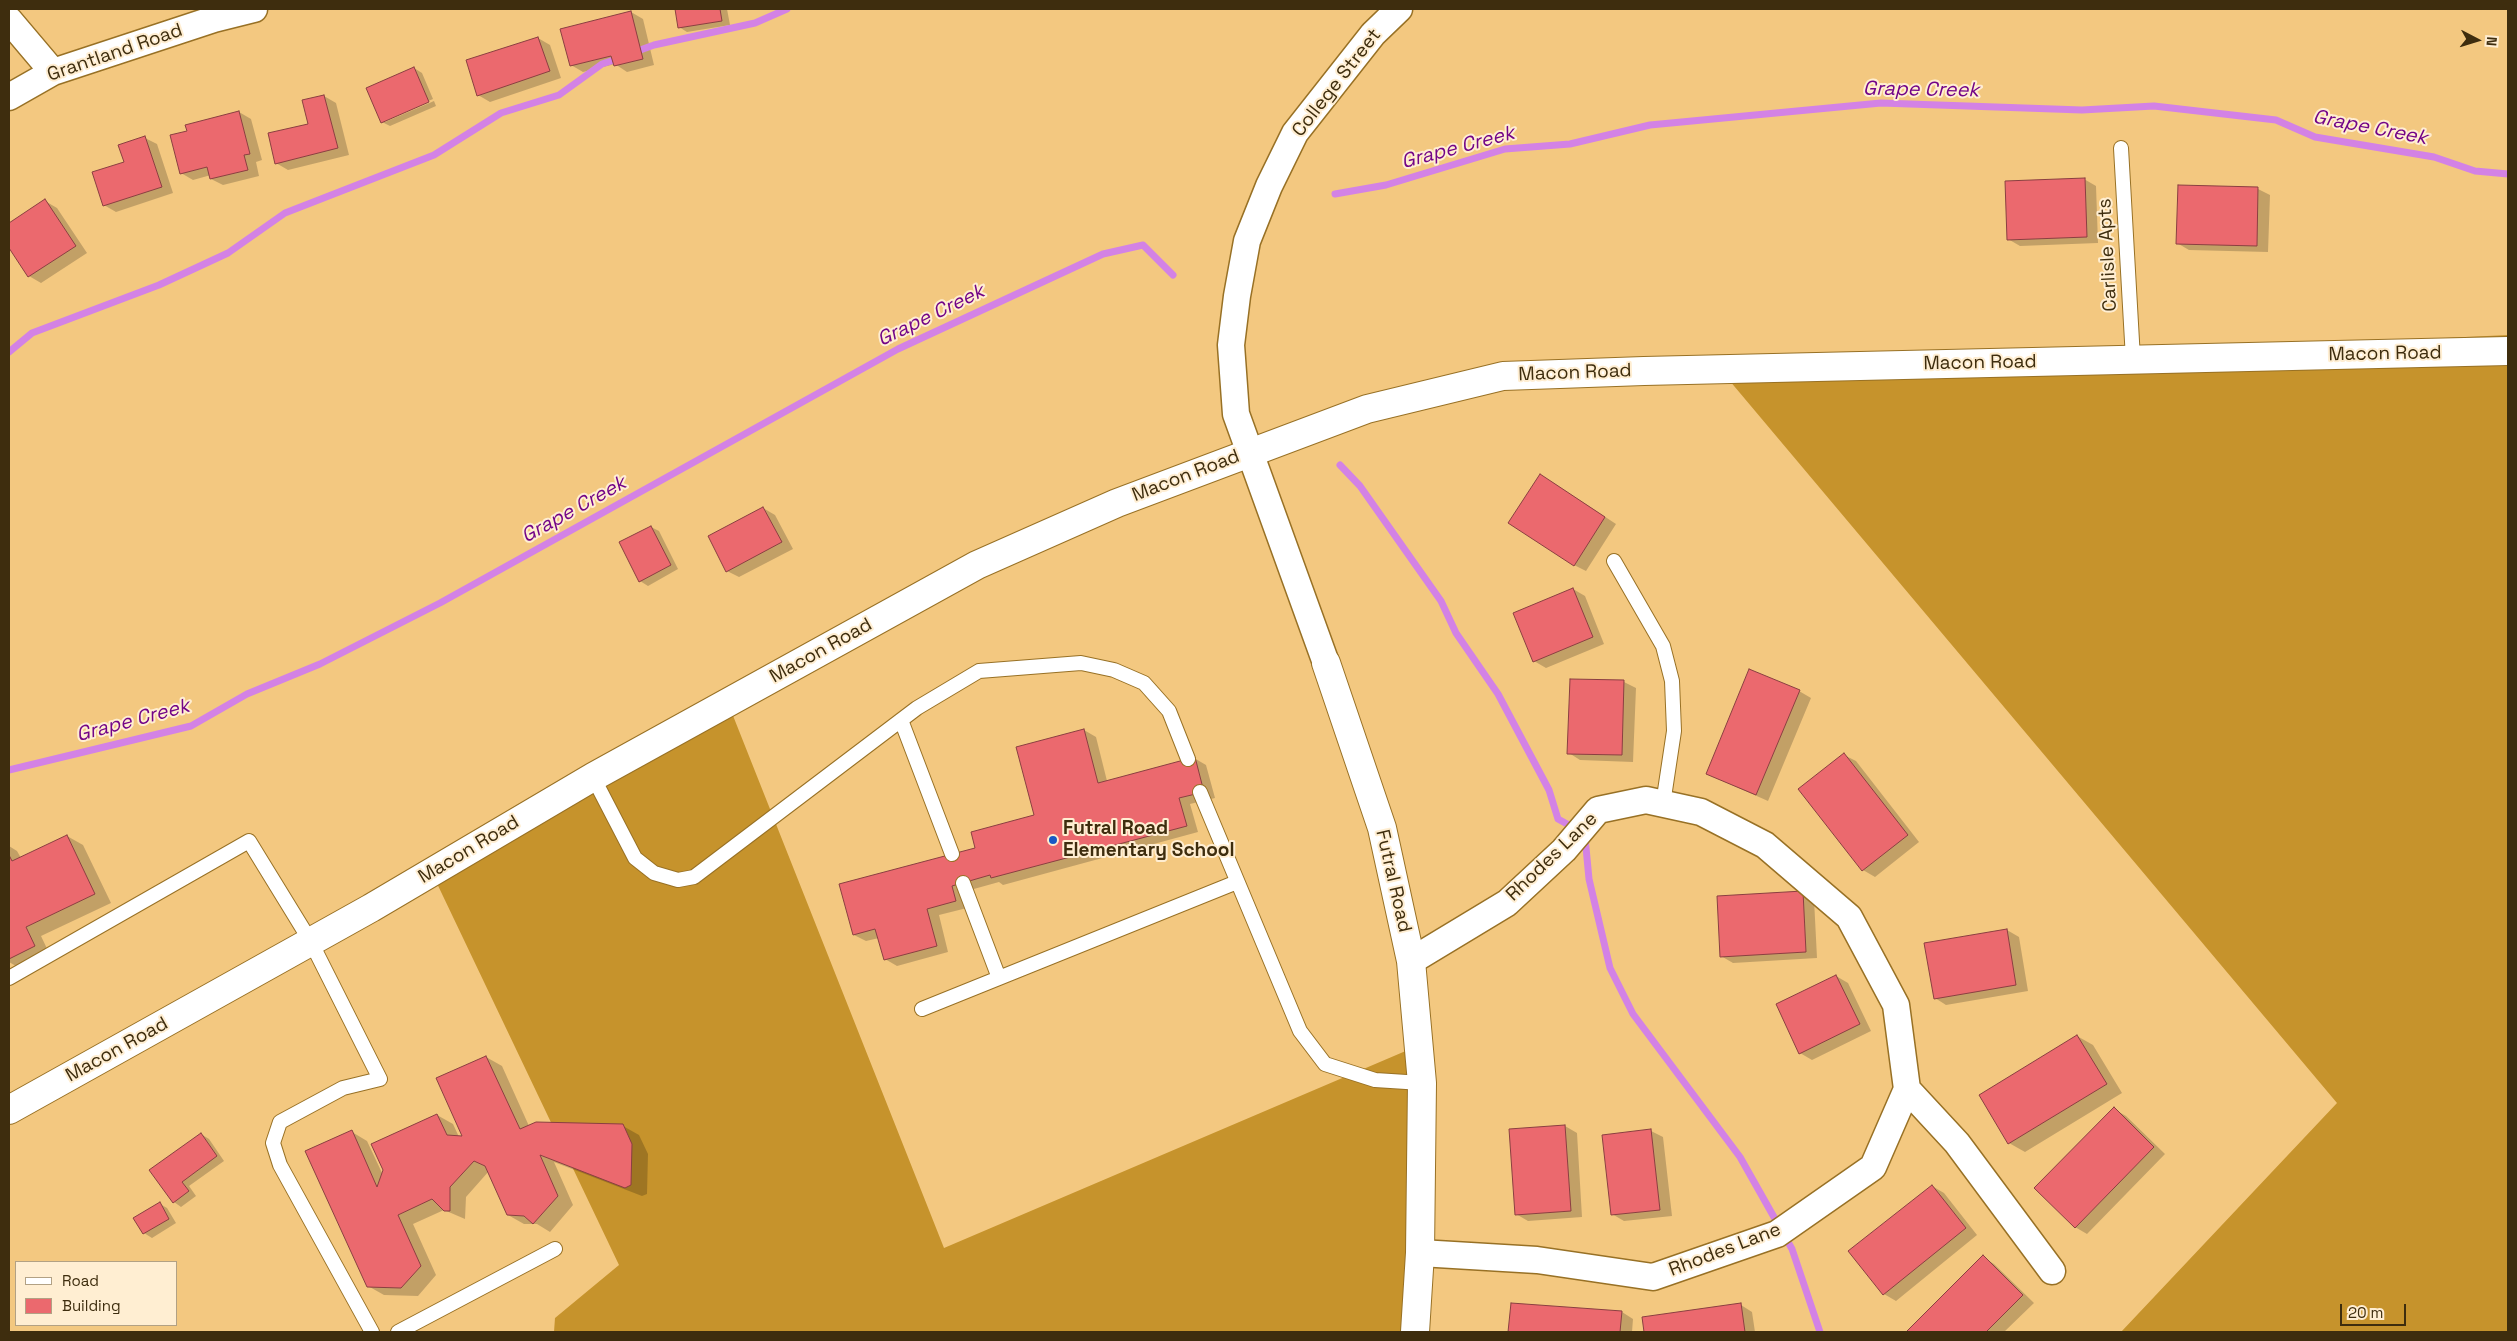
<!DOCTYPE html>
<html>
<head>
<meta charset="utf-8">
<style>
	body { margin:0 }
	#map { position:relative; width:2517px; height:1341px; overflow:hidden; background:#f3c880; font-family:"Space Grotesk",sans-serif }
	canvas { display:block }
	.frame { position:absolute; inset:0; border:10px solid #3e2d0e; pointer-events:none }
	.legend { position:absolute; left:15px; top:1261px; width:162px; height:65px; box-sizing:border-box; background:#ffeed2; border:1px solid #b2a184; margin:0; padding:6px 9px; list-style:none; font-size:15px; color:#3e2d0e }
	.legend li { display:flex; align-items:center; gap:10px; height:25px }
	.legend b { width:25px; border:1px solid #b2a184 }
	.north { position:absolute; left:2452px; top:15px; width:50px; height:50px; -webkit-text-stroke:4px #ffeed2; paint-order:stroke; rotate:95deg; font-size:14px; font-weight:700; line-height:20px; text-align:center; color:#3e2d0e }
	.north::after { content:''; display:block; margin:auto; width:18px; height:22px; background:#3e2d0e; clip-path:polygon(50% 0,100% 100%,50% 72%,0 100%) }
	.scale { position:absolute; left:2340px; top:1304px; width:66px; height:22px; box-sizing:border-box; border:2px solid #3e2d0e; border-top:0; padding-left:6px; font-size:15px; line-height:18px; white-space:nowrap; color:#3e2d0e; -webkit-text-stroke:4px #ffeed2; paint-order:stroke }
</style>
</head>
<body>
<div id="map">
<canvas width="2517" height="1341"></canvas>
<div class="frame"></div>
<ul class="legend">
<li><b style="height:6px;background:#fff"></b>Road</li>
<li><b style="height:14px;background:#eb696e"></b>Building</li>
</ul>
<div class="north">N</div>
<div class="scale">20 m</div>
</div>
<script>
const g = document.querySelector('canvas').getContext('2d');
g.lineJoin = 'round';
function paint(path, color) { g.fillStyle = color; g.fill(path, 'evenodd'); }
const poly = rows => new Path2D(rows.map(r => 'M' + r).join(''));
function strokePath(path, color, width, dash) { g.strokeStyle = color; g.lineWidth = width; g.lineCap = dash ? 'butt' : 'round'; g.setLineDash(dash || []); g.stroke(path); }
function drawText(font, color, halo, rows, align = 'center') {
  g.font = font + ' "Space Grotesk",sans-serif'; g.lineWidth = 4; g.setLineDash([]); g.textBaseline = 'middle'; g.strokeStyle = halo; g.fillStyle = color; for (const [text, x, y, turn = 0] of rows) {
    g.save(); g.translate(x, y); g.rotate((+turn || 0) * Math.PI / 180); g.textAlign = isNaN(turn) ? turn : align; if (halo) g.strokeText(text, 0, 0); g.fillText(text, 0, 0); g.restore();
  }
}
paint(poly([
	[2508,335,2508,1332,2121,1332,2337,1103,1708,355,2319,344],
	[726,698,944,1248,1415,1047,1408,1332,554,1332,555,1318,619,1265,432,873]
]), '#c6932c');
paint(poly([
	[676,9,727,9,730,25,687,32,679,27],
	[631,12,643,19,654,65,627,72,615,64,583,72,571,65],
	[538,38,550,45,561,78,490,102,478,95],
	[414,68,422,73,433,99,385,120,385,122,434,101,436,106,390,126,382,122],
	[324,96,336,103,349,155,288,170,276,163,309,124],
	[239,112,251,119,262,160,256,162,259,176,223,185,211,179,211,175,193,180,181,173,188,132],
	[145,138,157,144,173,193,116,212,104,205,125,163],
	[2084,179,2096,186,2098,243,2020,246,2008,239],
	[2179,186,2258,189,2270,195,2268,252,2189,250,2177,243],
	[45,201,57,208,87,253,41,283,29,276,9,246,9,225],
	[1552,482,1616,524,1586,571,1574,565],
	[763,508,775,515,793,549,739,577,727,571],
	[651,527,659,531,678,569,648,586,640,581],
	[1573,589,1585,596,1604,644,1546,668,1534,661],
	[1571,680,1624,682,1636,688,1633,762,1580,760,1569,753],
	[1799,691,1811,698,1768,801,1707,774],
	[1084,730,1096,737,1107,781,1194,758,1206,765,1215,798,1190,804,1198,832,1003,885,999,882,963,892,967,908,939,915,948,952,897,966,885,959,879,938,866,941,854,935,977,849,1035,816],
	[1844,755,1856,761,1919,842,1875,877,1863,870],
	[67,836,83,845,111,903,41,936,50,955,21,969,9,962,9,846,17,851,21,858],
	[1802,893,1814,899,1817,958,1733,963,1721,956],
	[2007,930,2019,937,2028,991,1946,1005,1935,998],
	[1836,976,1848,983,1871,1031,1812,1060,1800,1053],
	[2077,1036,2093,1045,2122,1093,2025,1152,2009,1143],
	[486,1057,502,1066,529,1126,623,1126,639,1135,648,1154,647,1194,642,1196,554,1162,573,1205,550,1232,537,1224,524,1224,508,1215,489,1171,466,1197,465,1219,444,1210,413,1224,436,1275,418,1296,384,1295,368,1286,352,1132,367,1141,383,1175,437,1115,453,1124,459,1137,464,1137],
	[2114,1109,2126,1116,2165,1154,2087,1234,2075,1227],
	[1565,1126,1577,1133,1582,1217,1528,1221,1516,1214],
	[1651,1131,1663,1137,1672,1216,1624,1221,1612,1214],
	[201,1134,209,1139,224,1161,189,1186,196,1196,181,1207,174,1202],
	[1932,1186,1944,1193,1977,1235,1896,1301,1884,1294],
	[160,1204,167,1208,176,1223,152,1238,144,1233],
	[1983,1257,1994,1264,2034,1303,2004,1332,1907,1332],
	[1512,1304,1622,1312,1633,1319,1632,1332,1509,1332],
	[1741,1305,1752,1312,1755,1332,1645,1332,1643,1318]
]), '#0003');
strokePath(poly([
	[632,53,654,45,755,23,787,9],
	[1335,194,1386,185,1505,149,1570,144,1650,125,1881,103,2082,110,2154,106,2276,120,2315,137,2434,157,2475,171,2508,174],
	[9,352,32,333,159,285,228,253,285,213,434,155,501,113,559,95,602,64,620,58],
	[1340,465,1360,486,1441,601,1456,633,1498,694,1549,790,1558,819,1576,829],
	[9,770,191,726,247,694,320,664,440,603,898,349,1103,254,1143,245,1173,275],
	[1585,837,1589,879,1610,968,1633,1014,1740,1157,1792,1249,1820,1332]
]), '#d382e5', 7);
const building = poly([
	[675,9,720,9,722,21,678,28,675,9],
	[631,11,643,59,614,66,611,56,570,66,560,29,631,11],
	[538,37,550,71,477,96,466,60,538,37],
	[414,67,429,102,381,123,366,88,414,67],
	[324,95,338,148,275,164,268,133,308,124,302,100,324,95],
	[239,111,250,154,244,155,248,170,210,179,207,167,180,174,170,135,187,131,185,125,239,111],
	[145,136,162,187,103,206,92,172,124,162,118,145,145,136],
	[2085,178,2087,237,2007,240,2005,181,2085,178],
	[2178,185,2258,187,2257,246,2176,244,2178,185],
	[45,199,76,246,28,277,9,248,9,223,45,199],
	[1540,474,1605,517,1574,566,1508,523,1540,474],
	[763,507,782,542,726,572,708,536,763,507],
	[651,526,671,565,639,582,619,542,651,526],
	[1573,588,1593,637,1533,662,1513,613,1573,588],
	[1749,669,1800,690,1756,795,1706,774,1749,669],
	[1570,679,1624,680,1622,755,1567,754,1570,679],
	[1084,729,1098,783,1195,757,1204,792,1179,798,1187,826,991,878,990,875,952,886,956,901,927,909,937,946,884,960,875,929,853,935,839,884,975,848,971,832,1034,815,1016,747,1084,729],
	[1844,753,1908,835,1862,871,1798,789,1844,753],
	[67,835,95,894,26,927,35,946,9,959,9,855,12,861,67,835],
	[1803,891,1806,952,1720,957,1717,896,1803,891],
	[2007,929,2016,985,1934,999,1924,943,2007,929],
	[1836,975,1860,1024,1799,1054,1776,1004,1836,975],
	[2077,1035,2107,1084,2008,1144,1979,1095,2077,1035],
	[486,1056,520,1129,536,1122,623,1124,632,1144,631,1185,625,1188,540,1155,558,1196,533,1224,524,1216,507,1215,485,1166,474,1161,450,1187,450,1211,444,1211,432,1199,398,1215,421,1266,401,1288,367,1287,305,1151,352,1130,377,1187,383,1170,371,1144,437,1114,447,1135,462,1136,436,1078,486,1056],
	[2114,1107,2154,1147,2075,1228,2034,1188,2114,1107],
	[1565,1125,1571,1211,1515,1215,1509,1129,1565,1125],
	[1651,1129,1660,1210,1611,1215,1602,1135,1651,1129],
	[201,1133,217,1156,182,1182,189,1191,173,1203,149,1170,201,1133],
	[1932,1185,1966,1228,1883,1295,1848,1251,1932,1185],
	[160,1202,169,1219,143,1234,133,1218,160,1202],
	[1983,1255,2023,1295,1986,1332,1906,1332,1983,1255],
	[1511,1303,1622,1311,1620,1332,1508,1332,1511,1303],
	[1741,1303,1745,1332,1644,1332,1642,1317,1741,1303]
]);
paint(building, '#eb696e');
strokePath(building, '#8a3f41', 1);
const service = poly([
	[2121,148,2133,359],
	[1614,561,1663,646,1672,681,1674,731,1663,804],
	[901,720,952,854],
	[593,777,635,858,654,873,678,880,694,877,917,708,979,671,1081,663,1114,670,1144,683,1169,711,1188,759],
	[1200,792,1300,1031,1325,1064,1375,1080,1422,1083],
	[963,883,999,978],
	[9,978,249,841,311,942,380,1079,343,1088,280,1122,273,1143,280,1165,372,1332],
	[922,1009,1237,882],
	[398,1332,555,1249]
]);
const minor = poly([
	[9,20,53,72],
	[9,97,53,72,214,19,254,9],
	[1326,663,1236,414,1231,345,1237,296,1247,241,1269,186,1295,133,1373,34,1399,9],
	[1411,961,1507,903,1564,850,1598,810,1646,800,1701,812,1765,845,1849,917,1896,1005,1907,1089,1873,1167,1777,1234,1653,1277,1537,1260,1420,1253],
	[1907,1089,1957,1143,2052,1271]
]);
const tertiary = poly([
	[1326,663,1382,828,1411,961,1422,1083,1420,1253,1415,1332]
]);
const secondary = poly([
	[9,1110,371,908,593,777,977,565,1117,503,1367,409,1503,376,1644,371,2508,351]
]);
strokePath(service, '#987125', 16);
strokePath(minor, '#987125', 29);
strokePath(tertiary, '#987125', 30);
strokePath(secondary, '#987125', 30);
strokePath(service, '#fff', 14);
strokePath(minor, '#fff', 26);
strokePath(tertiary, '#fff', 28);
strokePath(secondary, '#fff', 28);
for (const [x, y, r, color] of [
	[1053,840,5,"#1759c4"]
]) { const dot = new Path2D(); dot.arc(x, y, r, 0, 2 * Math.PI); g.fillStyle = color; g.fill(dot); strokePath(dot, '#ffeed2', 2); }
drawText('19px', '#3e2d0e', '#ffeed2', [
	["Grantland Road",115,53,-19],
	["College Street",1337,83,-52],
	["Carlisle Apts",2108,255,-93],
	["Macon Road",2385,354,-1],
	["Macon Road",1980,363,-1],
	["Macon Road",1575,373,-2],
	["Macon Road",1186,476,-21],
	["Macon Road",821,651,-29],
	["Macon Road",469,850,-31],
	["Rhodes Lane",1552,857,-44],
	["Futral Road",1393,881,77],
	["Macon Road",117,1050,-29],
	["Rhodes Lane",1725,1250,-21]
]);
drawText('bold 19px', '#3e2d0e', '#ffeed2', [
	["Futral Road",1063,829],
	["Elementary School",1063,851]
], 'left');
drawText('italic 20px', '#730487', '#ffeed2', [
	["Grape Creek",1921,90,1],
	["Grape Creek",2370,128,11],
	["Grape Creek",1458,148,-15],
	["Grape Creek",931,316,-26],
	["Grape Creek",574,510,-29],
	["Grape Creek",133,721,-15]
]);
</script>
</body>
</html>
